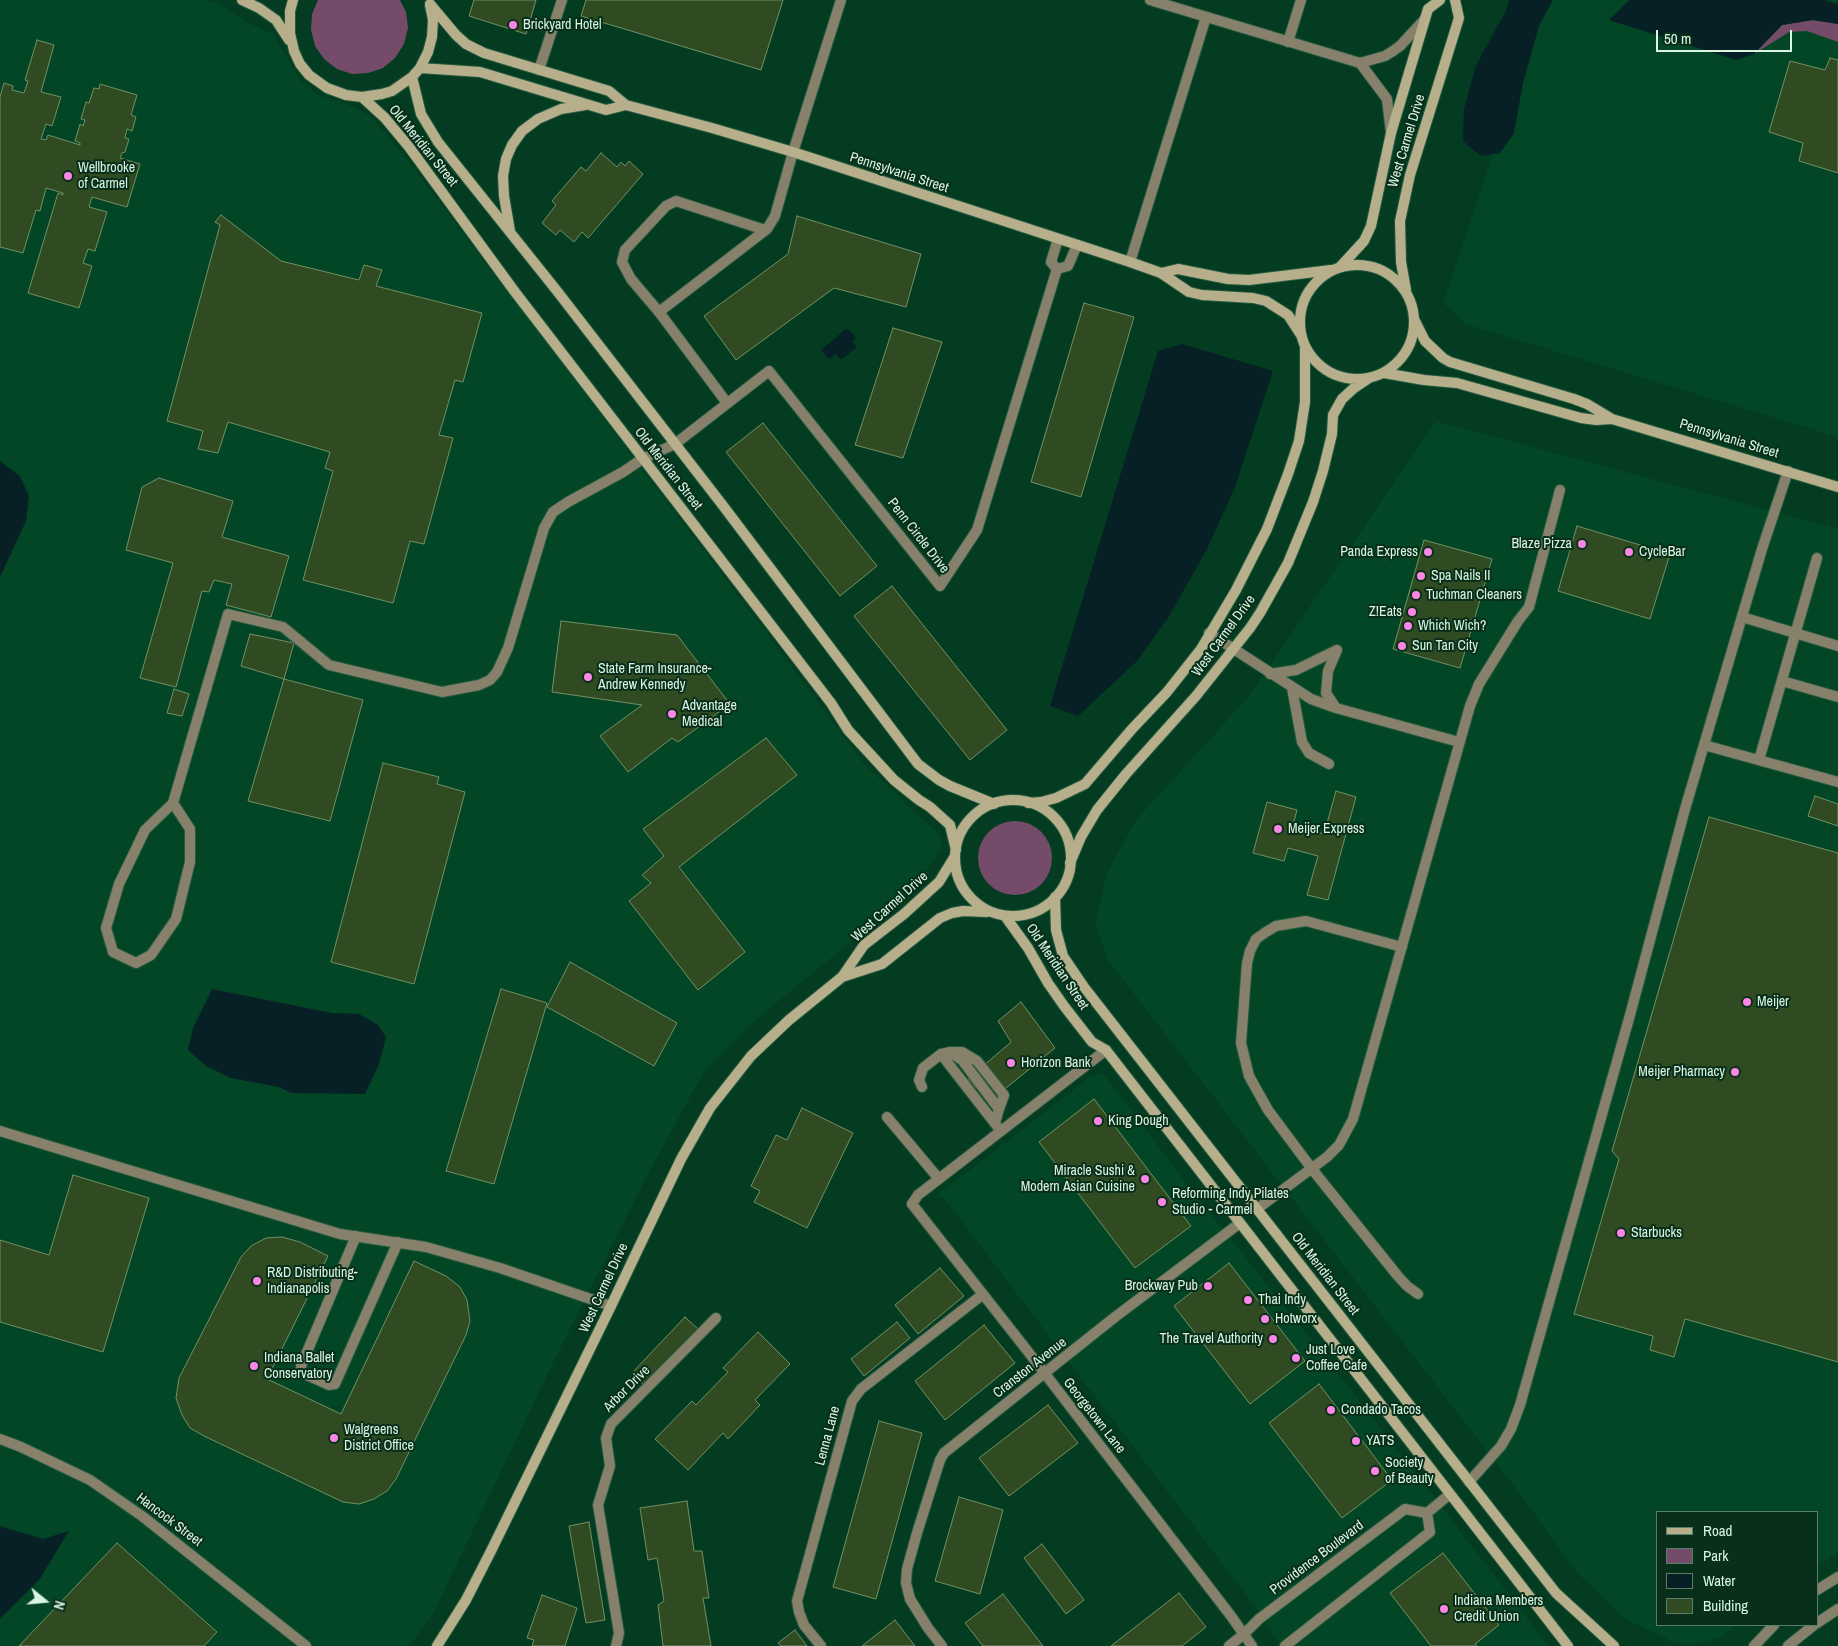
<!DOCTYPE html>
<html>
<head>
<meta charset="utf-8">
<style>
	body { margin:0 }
	#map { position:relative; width:1838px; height:1646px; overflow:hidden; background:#033c20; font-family:"Archivo Narrow",sans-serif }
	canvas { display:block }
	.legend { position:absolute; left:1656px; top:1511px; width:162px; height:115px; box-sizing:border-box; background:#072f1a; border:1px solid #5b7e6a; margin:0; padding:6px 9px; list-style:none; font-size:15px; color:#daf5e2 }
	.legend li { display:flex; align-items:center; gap:10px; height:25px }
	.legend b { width:25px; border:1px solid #5b7e6a }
	.north { position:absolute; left:20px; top:1576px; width:50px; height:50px; -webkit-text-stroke:4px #072f1a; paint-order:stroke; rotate:107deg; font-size:14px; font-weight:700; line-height:20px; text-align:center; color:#daf5e2 }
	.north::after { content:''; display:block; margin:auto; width:18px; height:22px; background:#daf5e2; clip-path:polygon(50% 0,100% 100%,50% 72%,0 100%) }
	.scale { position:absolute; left:1656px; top:30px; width:136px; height:22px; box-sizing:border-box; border:2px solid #daf5e2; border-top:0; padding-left:6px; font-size:15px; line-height:18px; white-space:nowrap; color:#daf5e2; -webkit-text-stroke:4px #072f1a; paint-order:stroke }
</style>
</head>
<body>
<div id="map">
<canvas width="1838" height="1646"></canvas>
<ul class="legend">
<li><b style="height:6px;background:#b7af8b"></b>Road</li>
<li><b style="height:14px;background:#744c6a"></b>Park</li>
<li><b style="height:14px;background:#062026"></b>Water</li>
<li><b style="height:14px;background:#304b22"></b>Building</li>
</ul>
<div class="north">N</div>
<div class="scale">50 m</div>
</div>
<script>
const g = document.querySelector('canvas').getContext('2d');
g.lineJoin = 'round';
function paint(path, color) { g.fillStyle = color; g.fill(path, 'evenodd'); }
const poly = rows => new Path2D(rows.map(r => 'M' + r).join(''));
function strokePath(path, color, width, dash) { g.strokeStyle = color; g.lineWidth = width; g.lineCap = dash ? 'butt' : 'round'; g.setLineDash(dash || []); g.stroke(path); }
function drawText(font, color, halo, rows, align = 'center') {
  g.font = font + ' "Archivo Narrow",sans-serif'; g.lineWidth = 4; g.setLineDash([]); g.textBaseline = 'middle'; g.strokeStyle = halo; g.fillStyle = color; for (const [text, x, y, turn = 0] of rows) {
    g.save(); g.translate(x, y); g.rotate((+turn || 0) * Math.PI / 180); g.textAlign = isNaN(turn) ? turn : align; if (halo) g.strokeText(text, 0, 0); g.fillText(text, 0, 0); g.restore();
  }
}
paint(poly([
	[0,0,205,0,219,4,248,23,273,34,301,81,318,95,347,104,369,115,400,150,759,623,864,764,941,836,942,848,912,891,751,1024,705,1070,648,1174,553,1363,432,1616,409,1646,0,1646],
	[1544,0,1838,0,1838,437,1465,324,1443,303],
	[1436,421,1838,529,1838,1553,1817,1564,1817,1512,1657,1512,1657,1625,1737,1625,1723,1636,1695,1644,1674,1642,1624,1618,1577,1573,1523,1498,1108,960,1095,924,1107,873,1136,820,1249,696],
	[1103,1073,1180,1175,1352,1391,1549,1646,1281,1646,1253,1604,944,1198,936,1196,1090,1077]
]), '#024626');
paint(poly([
	[318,0,400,0,406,12,408,28,404,44,395,58,383,68,368,73,352,74,337,69,324,59,315,46,311,30,312,14],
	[1813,20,1838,24,1838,42,1807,31,1789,32,1754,54,1782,25],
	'978 858a37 37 0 1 1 74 0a37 37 0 1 1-74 0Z'
]), '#744c6a');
paint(poly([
	[1509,0,1553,0,1539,26,1523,83,1514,133,1500,153,1497,157,1499,153,1481,156,1463,141,1464,109,1476,65,1506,11],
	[1629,0,1825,0,1838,4,1838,24,1813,20,1782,25,1754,54,1736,60,1609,20],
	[846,329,849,330,856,338,852,341,857,347,841,360,836,354,829,359,821,350],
	[1182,344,1273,371,1235,487,1207,549,1168,618,1136,662,1078,716,1050,706,1158,351],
	[0,461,20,476,29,496,26,521,0,577],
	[212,989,332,1013,359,1014,378,1025,386,1037,379,1064,365,1094,291,1093,279,1087,231,1078,206,1066,188,1050,193,1028],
	[0,1526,43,1539,69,1531,39,1580,0,1619]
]), '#062026');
const building = poly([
	[474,0,536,0,526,34,469,16,474,0],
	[586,0,783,0,761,70,581,16,586,0],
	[37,40,54,45,41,92,61,97,52,126,46,124,41,139,46,140,48,135,80,145,80,143,75,141,80,124,83,126,85,120,81,119,86,102,89,103,94,88,99,89,100,84,137,95,131,115,136,117,132,131,127,129,125,138,129,139,125,152,122,153,120,158,140,164,127,207,92,197,89,207,107,212,95,251,88,249,83,263,92,266,79,308,28,293,58,193,63,195,63,193,46,188,40,211,36,210,23,253,0,247,0,97,4,83,13,86,12,90,24,93,28,81,25,80,37,40],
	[1830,58,1838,60,1838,173,1799,161,1803,143,1769,132,1790,61,1825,70,1830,58],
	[601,153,617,167,621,162,625,166,629,161,643,174,588,238,582,232,574,242,560,230,556,235,542,223,556,205,552,201,581,167,586,171,601,153],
	[221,215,281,261,359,280,364,265,382,270,376,286,482,313,463,382,455,380,439,435,453,438,424,544,410,541,393,603,303,580,333,471,325,468,330,452,228,422,218,453,198,449,203,431,167,421,220,225,215,222,221,215],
	[797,216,921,254,906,307,834,288,736,360,704,316,788,254,797,216],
	[1084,303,1134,317,1081,497,1031,482,1084,303],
	[893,328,942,342,903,458,855,445,893,328],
	[763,423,877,566,840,596,726,452,763,423],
	[159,478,233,501,222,537,289,556,271,617,226,605,232,584,214,580,209,592,202,591,176,687,140,678,173,563,126,550,142,487,159,478],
	[1577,526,1670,554,1650,619,1558,591,1577,526],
	[1424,540,1492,559,1460,668,1393,649,1424,540],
	[892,586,1007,730,970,760,854,616,892,586],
	[561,621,677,635,730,704,678,742,672,738,628,772,600,736,642,705,552,692,561,621],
	[250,634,294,643,284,679,241,666,250,634],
	[284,679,363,700,330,821,248,801,284,679],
	[174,689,189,694,182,716,167,713,174,689],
	[766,738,797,775,679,867,745,952,698,990,629,901,651,883,642,875,664,856,643,829,766,738],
	[383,763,439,777,437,784,465,792,414,984,331,962,383,763],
	[1336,791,1356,797,1328,900,1307,895,1318,856,1288,848,1284,861,1253,853,1267,802,1297,810,1293,825,1324,834,1336,791],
	[1815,796,1838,804,1838,826,1808,816,1815,796],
	[1709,817,1838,853,1838,1362,1685,1319,1674,1357,1650,1350,1653,1336,1574,1314,1619,1159,1612,1151,1709,817],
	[570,962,677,1023,654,1066,547,1007,570,962],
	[501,989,547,1003,494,1184,446,1171,501,989],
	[1021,1002,1055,1048,989,1102,968,1079,1011,1042,998,1021,1021,1002],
	[1094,1099,1191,1226,1135,1268,1039,1142,1094,1099],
	[802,1108,853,1133,807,1228,754,1202,760,1191,751,1186,776,1135,787,1140,802,1108],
	[73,1175,149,1198,103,1352,0,1322,0,1240,49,1255,73,1175],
	[282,1237,300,1242,328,1256,267,1379,341,1414,414,1261,446,1276,460,1287,467,1300,470,1321,466,1335,396,1479,387,1491,374,1499,359,1504,343,1502,204,1436,190,1428,182,1415,176,1398,179,1378,241,1257,251,1246,266,1238,282,1237],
	[1229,1263,1305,1361,1250,1404,1174,1306,1229,1263],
	[940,1268,964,1296,918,1334,895,1305,940,1268],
	[685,1317,698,1329,644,1385,632,1373,685,1317],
	[897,1322,910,1338,864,1376,851,1359,897,1322],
	[984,1325,1015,1363,945,1420,915,1381,984,1325],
	[758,1332,790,1364,755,1400,760,1405,728,1439,723,1433,688,1470,655,1439,692,1401,696,1405,728,1372,723,1368,758,1332],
	[1319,1384,1392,1480,1342,1518,1269,1423,1319,1384],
	[1048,1405,1078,1443,1009,1496,979,1458,1048,1405],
	[879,1421,922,1433,876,1599,833,1587,879,1421],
	[959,1497,1003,1510,980,1594,935,1581,959,1497],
	[687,1501,694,1551,702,1551,709,1598,703,1598,711,1646,663,1646,658,1605,664,1601,657,1558,648,1560,640,1508,687,1501],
	[589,1522,605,1620,586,1623,569,1526,589,1522],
	[117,1543,217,1632,204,1646,19,1646,117,1543],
	[1042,1544,1084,1600,1066,1614,1024,1558,1042,1544],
	[1443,1553,1499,1625,1475,1644,1477,1646,1431,1646,1390,1593,1443,1553],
	[1179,1593,1206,1627,1182,1646,1111,1646,1179,1593],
	[1003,1594,1043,1646,983,1646,965,1623,1003,1594],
	[542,1595,577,1608,565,1646,532,1646,534,1640,527,1638,542,1595],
	[895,1620,915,1646,862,1646,895,1620],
	[795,1630,807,1646,781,1646,778,1643,795,1630]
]);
paint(building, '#304b22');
strokePath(building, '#729064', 1);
const lane = poly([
	[1150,0,1360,63,1385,56,1393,51,1400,46,1425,19],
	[1288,42,1301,0],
	[1360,63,1387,99,1391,133],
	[539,70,562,0],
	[793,152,841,0],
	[1130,262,1206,17],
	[659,312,631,279,622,262,625,250,666,206,676,201,765,230],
	[1742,617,1838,646],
	[1209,633,1311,699,1336,708,1459,742],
	[1270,674,1296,670,1337,650],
	[1782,681,1838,697],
	[1292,688,1302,742,1309,753,1329,764],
	[1336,708,1326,693,1328,671,1337,650],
	[1704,745,1838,782],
	[1759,760,1817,558],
	[173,803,190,829,190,862,176,919,151,955,136,963,113,952,106,928,119,884,145,830,173,803,228,614,283,627,329,665,442,692,479,685,490,680,497,672,508,648,544,528,553,512,568,502,623,472,642,459,675,444],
	[1402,947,1306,921,1276,926,1266,932,1256,939,1250,951,1247,963,1241,1043,1249,1076,1268,1110,1312,1169,1397,1275,1407,1286,1418,1294],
	[951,1052,962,1052,977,1061,1004,1095,999,1109],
	[941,1054,997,1126],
	[922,1087,919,1080,923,1068,941,1054,950,1052,962,1060,999,1109,995,1123],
	[887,1117,939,1179],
	[0,1131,340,1234,426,1247,500,1268,611,1306],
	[912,1204,918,1195,1106,1050],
	[1257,1209,1327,1157,1339,1145,1353,1119,1470,706,1479,684,1518,621,1529,607,1560,490],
	[356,1236,301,1366,302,1373,329,1385,335,1384,398,1242],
	[1469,1482,1501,1446,1511,1429,1520,1405,1630,1015,1685,809,1762,549,1788,471]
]);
const street = poly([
	[1057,269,1068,266,1077,245],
	[1057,269,1051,262,1058,239],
	[727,403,659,312,767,229,775,216,793,152],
	[675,444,769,371,940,586,977,530,1057,269],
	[912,1204,1026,1349,1231,1616,1252,1646],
	[0,1439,21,1447,90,1480,142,1516,306,1646],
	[1427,1513,1450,1494],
	[1817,1590,1838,1577],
	[1817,1623,1838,1609],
	[616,1646,619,1633,598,1505,610,1466,606,1438,611,1424,716,1318],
	[821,1646,804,1625,799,1612,797,1601,852,1401,861,1389,982,1295],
	[942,1646,928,1628,910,1599,906,1583,907,1569,917,1533,940,1460,944,1453,1115,1317,1240,1223],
	[1229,1646,1243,1635,1259,1619,1405,1509,1427,1513],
	[1285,1646,1430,1532,1427,1513],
	[1754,1646,1774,1625],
	[1788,1646,1814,1625]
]);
const secondary = poly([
	[242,0,259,8,276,20,289,40],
	[293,0,290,11,290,33,294,51,300,64,309,75,327,88,346,95,362,97,382,94,392,91,412,77,420,68,428,52,432,37,433,20,430,5],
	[430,4,456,35,466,44,484,53,609,91,626,105,712,128,793,152,1130,262,1161,273,1189,292,1202,295,1253,298,1266,301,1288,315,1301,335],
	[420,68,480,72,606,110,626,105],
	[412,77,421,114,438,142,557,291,724,507,918,764,939,780,950,786,994,804],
	[362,97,385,118,409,147,515,292,831,703,848,730,894,780,919,800,930,807,950,825,956,850],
	[510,231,504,196,503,176,506,159,512,145,522,131,538,119,561,109,585,105],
	'1300 322a57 57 0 1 1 114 0a57 57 0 1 1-114 0Z',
	[1340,267,1364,241,1371,226,1391,133,1428,9,1440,0],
	[1161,273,1178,269,1228,279,1249,280,1331,270],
	[1406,290,1401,262,1400,221,1410,175,1459,18,1455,0],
	[1414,319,1425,341,1443,358,1450,362,1574,399,1587,404,1612,419,1838,487],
	[1384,373,1424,380,1457,383,1581,418,1596,420,1612,419],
	'955 858a58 58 0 1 1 116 0a58 58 0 1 1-116 0Z',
	[1028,803,1041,802,1056,798,1085,784,1132,729,1167,692,1201,649,1236,590,1267,529,1288,474,1299,441,1305,402,1305,348],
	[1070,863,1081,837,1097,810,1126,774,1196,696,1250,628,1260,613,1288,563,1313,502,1323,471,1332,434,1333,415,1342,399,1354,388,1369,378],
	[1055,897,1056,930,1063,956,1084,987,1556,1593,1614,1646],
	[1005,916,1028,948,1048,983,1064,1006,1092,1042,1106,1050,1568,1646],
	[842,977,882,964,940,918,952,913,963,911,987,912],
	[437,1646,466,1600,491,1551,611,1306,681,1159,710,1108,751,1056,789,1020,842,977,864,945,904,914,939,882,955,856]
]);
strokePath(lane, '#255a3f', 12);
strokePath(street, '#255a3f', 12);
strokePath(secondary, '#255a3f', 12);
strokePath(lane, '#87816b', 10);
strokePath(street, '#87816b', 10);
strokePath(secondary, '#b7af8b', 10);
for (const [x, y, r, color] of [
	[513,25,5,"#fc86e3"],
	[68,176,5,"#fc86e3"],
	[1582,544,5,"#fc86e3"],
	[1428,552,5,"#fc86e3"],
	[1629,552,5,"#fc86e3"],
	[1421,576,5,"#fc86e3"],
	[1416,595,5,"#fc86e3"],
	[1412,612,5,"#fc86e3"],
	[1408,626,5,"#fc86e3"],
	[1402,646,5,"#fc86e3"],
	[588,677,5,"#fc86e3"],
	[672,714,5,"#fc86e3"],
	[1278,829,5,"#fc86e3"],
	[1747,1002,5,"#fc86e3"],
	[1011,1063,5,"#fc86e3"],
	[1735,1072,5,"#fc86e3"],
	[1098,1121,5,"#fc86e3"],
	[1145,1179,5,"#fc86e3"],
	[1162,1202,5,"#fc86e3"],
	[1621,1233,5,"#fc86e3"],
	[257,1281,5,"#fc86e3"],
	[1208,1286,5,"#fc86e3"],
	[1248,1300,5,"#fc86e3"],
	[1265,1319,5,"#fc86e3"],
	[1273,1339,5,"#fc86e3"],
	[1296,1358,5,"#fc86e3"],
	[254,1366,5,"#fc86e3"],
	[1331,1410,5,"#fc86e3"],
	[334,1438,5,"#fc86e3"],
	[1356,1441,5,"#fc86e3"],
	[1375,1471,5,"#fc86e3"],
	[1444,1609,5,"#fc86e3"]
]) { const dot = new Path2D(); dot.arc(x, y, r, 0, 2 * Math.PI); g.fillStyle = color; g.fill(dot); strokePath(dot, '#072f1a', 2); }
drawText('14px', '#daf5e2', '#072f1a', [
	["Brickyard Hotel",523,25],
	["Wellbrooke",78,168],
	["of Carmel",78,184],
	["Blaze Pizza",1572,544,"right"],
	["Panda Express",1418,552,"right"],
	["CycleBar",1639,552],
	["Spa Nails II",1431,576],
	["Tuchman Cleaners",1426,595],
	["Z!Eats",1402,612,"right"],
	["Which Wich?",1418,626],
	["Sun Tan City",1412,646],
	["State Farm Insurance-",598,669],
	["Andrew Kennedy",598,685],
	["Advantage",682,706],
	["Medical",682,722],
	["Meijer Express",1288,829],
	["Meijer",1757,1002],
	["Horizon Bank",1021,1063],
	["Meijer Pharmacy",1725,1072,"right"],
	["King Dough",1108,1121],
	["Miracle Sushi &",1135,1171,"right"],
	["Modern Asian Cuisine",1135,1187,"right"],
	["Reforming Indy Pilates",1172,1194],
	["Studio - Carmel",1172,1210],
	["Starbucks",1631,1233],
	["R&D Distributing-",267,1273],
	["Indianapolis",267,1289],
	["Brockway Pub",1198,1286,"right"],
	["Thai Indy",1258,1300],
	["Hotworx",1275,1319],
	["The Travel Authority",1263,1339,"right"],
	["Just Love",1306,1350],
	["Coffee Cafe",1306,1366],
	["Indiana Ballet",264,1358],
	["Conservatory",264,1374],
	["Condado Tacos",1341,1410],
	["Walgreens",344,1430],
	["District Office",344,1446],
	["YATS",1366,1441],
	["Society",1385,1463],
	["of Beauty",1385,1479],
	["Indiana Members",1454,1601],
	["Credit Union",1454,1617]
], 'left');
drawText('14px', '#daf5e2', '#072f1a', [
	["West Carmel Drive",1407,141,-73],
	["Old Meridian Street",423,146,51],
	["Pennsylvania Street",899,173,18],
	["Pennsylvania Street",1729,439,17],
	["Old Meridian Street",668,469,52],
	["Penn Circle Drive",918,536,52],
	["West Carmel Drive",1224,636,-54],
	["West Carmel Drive",890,907,-42],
	["Old Meridian Street",1057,967,56],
	["Old Meridian Street",1325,1274,52],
	["West Carmel Drive",604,1288,-65],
	["Cranston Avenue",1030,1368,-38],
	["Arbor Drive",627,1389,-45],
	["Georgetown Lane",1094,1416,52],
	["Lenna Lane",828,1436,-75],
	["Hancock Street",169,1520,37],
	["Providence Boulevard",1317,1558,-37]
]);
</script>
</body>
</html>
